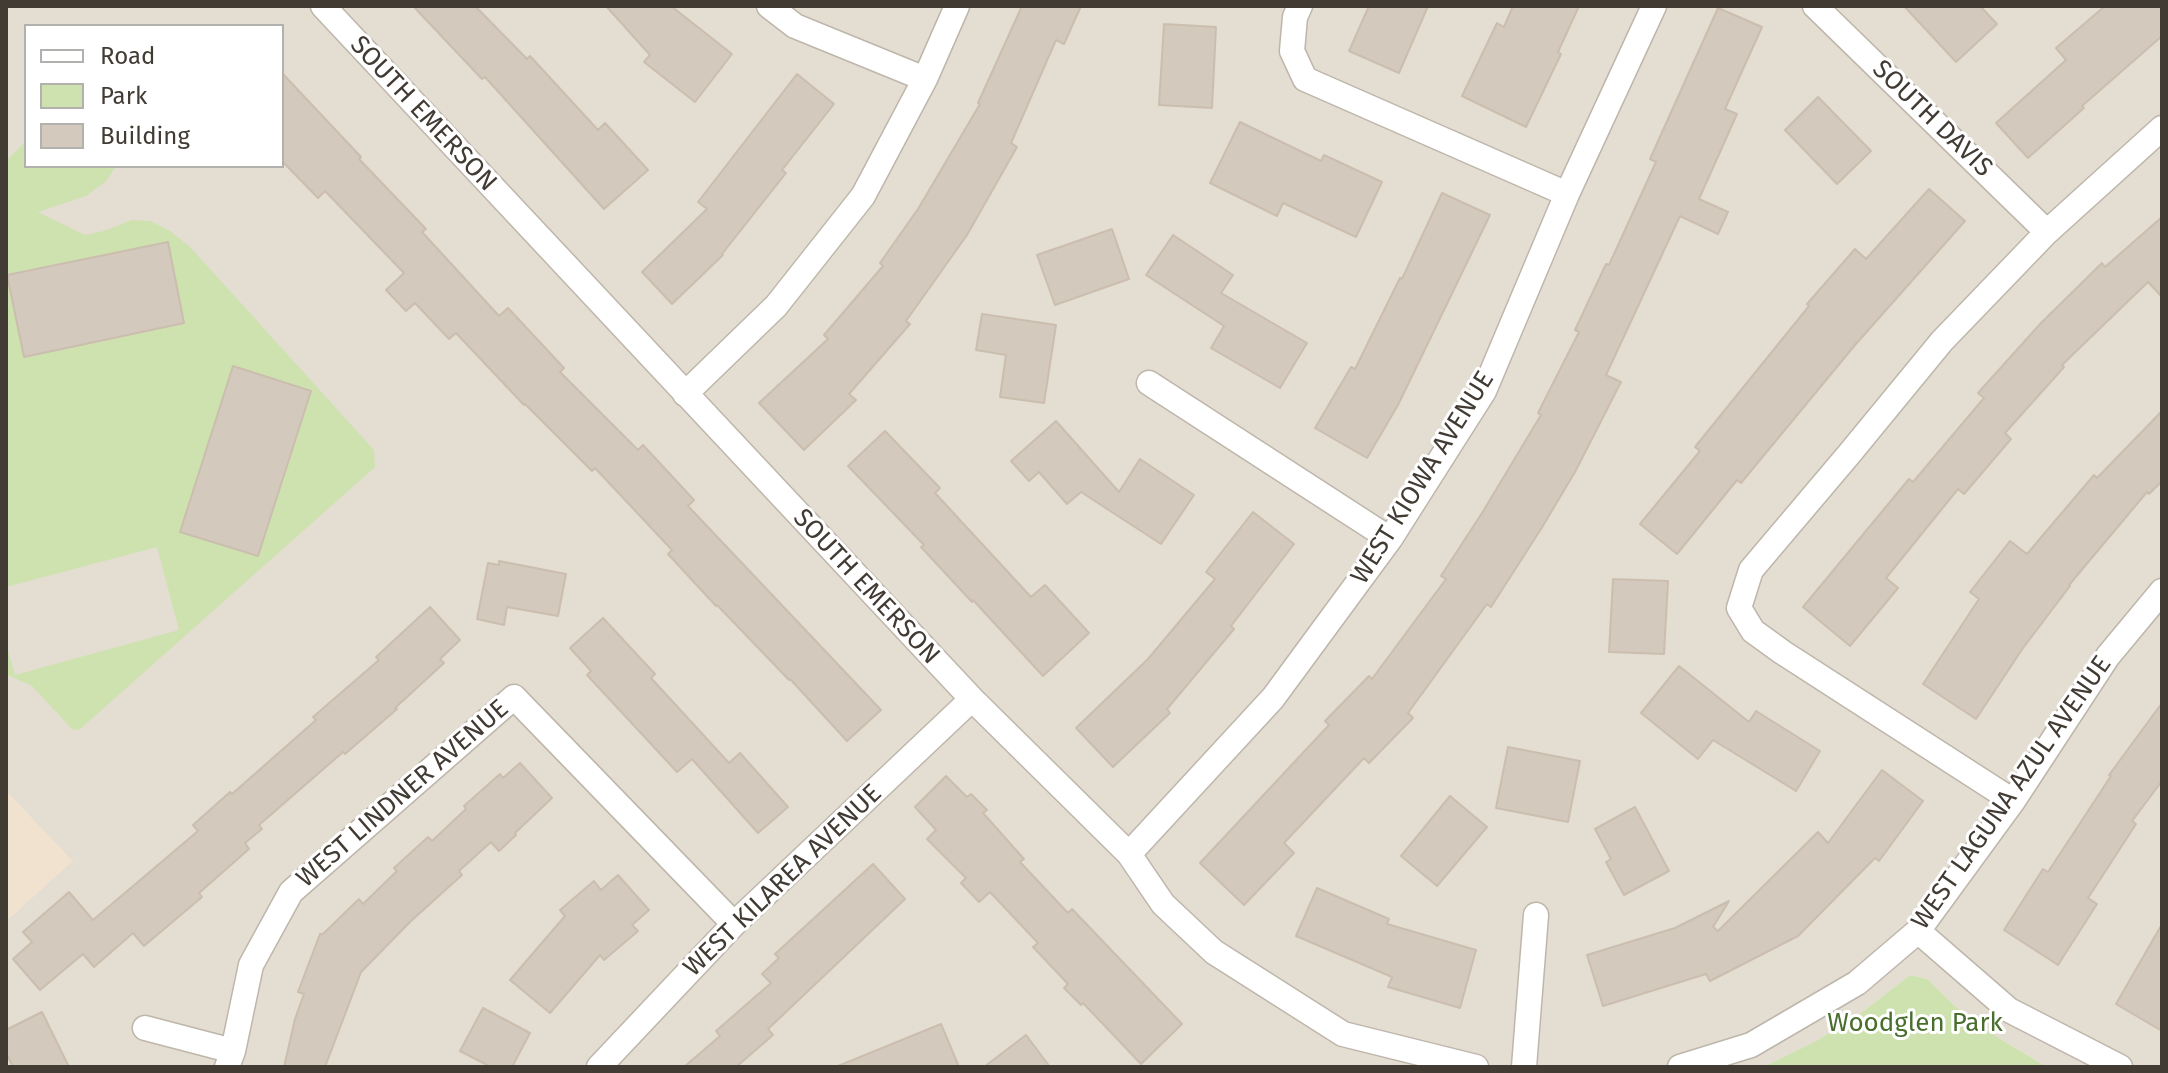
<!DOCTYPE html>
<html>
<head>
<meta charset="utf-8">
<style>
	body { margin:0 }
	#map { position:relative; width:2168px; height:1073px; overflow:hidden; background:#f0ece3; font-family:"Fira Sans",sans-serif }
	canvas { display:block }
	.frame { position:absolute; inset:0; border:8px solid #413b34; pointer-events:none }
	.legend { position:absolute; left:24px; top:24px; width:260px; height:144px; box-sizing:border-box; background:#fff; border:2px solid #b3b1ae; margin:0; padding:10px 14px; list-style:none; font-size:24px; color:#413b34 }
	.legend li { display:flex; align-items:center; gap:16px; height:40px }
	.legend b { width:40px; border:2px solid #b3b1ae }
</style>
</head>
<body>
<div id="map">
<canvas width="2168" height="1073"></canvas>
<div class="frame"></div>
<ul class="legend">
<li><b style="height:10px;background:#fff"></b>Road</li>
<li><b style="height:22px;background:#cee2af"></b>Park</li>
<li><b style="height:22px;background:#d4c9bd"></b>Building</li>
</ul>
</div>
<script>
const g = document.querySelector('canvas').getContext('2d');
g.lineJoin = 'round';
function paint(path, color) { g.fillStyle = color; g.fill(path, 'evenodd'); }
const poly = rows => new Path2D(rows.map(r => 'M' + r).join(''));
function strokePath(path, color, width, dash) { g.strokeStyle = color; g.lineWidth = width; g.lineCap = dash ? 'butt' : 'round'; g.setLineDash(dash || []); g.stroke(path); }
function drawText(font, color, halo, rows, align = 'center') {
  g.font = font + ' "Fira Sans",sans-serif'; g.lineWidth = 6; g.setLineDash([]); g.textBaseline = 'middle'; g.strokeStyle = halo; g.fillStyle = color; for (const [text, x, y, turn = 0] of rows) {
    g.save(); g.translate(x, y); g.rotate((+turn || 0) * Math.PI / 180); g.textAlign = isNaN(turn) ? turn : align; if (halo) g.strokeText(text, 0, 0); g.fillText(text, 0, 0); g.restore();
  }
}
paint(poly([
	[6,6,2162,6,2162,1067,2047,1067,2000,1039,1955,1006,1927,979,1910,975,1856,1017,1816,1041,1763,1067,6,1067,6,921,72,861,6,791],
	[26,26,282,26,282,166,26,166]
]), '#e4ddd2');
paint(poly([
	[6,791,73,861,6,921]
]), '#f1e1cf');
paint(poly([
	[26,141,26,166,116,166,106,181,86,196,38,212,85,235,104,231,132,220,150,221,170,231,190,247,374,450,375,467,79,730,72,729,32,686,6,674,6,644,15,675,179,630,157,547,6,587,6,161],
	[168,242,184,323,24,357,7,274],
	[233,367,310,391,258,556,180,532],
	[1910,975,1927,979,1955,1006,2000,1039,2047,1067,1763,1067,1816,1041,1856,1017]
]), '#cee2af');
const building = poly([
	[413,6,475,6,527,59,530,56,598,130,605,123,648,170,604,209,485,77,482,79,413,6],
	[606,6,671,6,732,54,695,102,644,62,650,55,606,6],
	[1022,6,1081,6,1064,44,1056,40,1011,143,1017,147,967,235,906,321,910,324,849,394,856,400,804,450,759,403,828,339,824,335,883,266,880,263,918,209,980,104,978,103,1022,6],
	[1369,6,1428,6,1399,73,1349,51,1369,6],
	[1513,6,1579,6,1558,52,1561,54,1526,127,1462,96,1497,23,1504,27,1513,6],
	[1904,6,1980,6,1997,24,1956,62,1904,6],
	[2105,6,2162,6,2162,36,2082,106,2084,108,2028,158,1996,123,2066,60,2056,48,2105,6],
	[1718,8,1762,27,1725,109,1737,114,1699,199,1728,212,1718,234,1680,216,1606,375,1621,382,1575,472,1541,529,1491,607,1487,604,1408,713,1413,718,1369,763,1364,758,1284,843,1294,853,1244,905,1200,863,1329,725,1325,721,1369,676,1372,679,1446,579,1441,576,1482,513,1541,415,1538,413,1579,332,1575,330,1606,264,1609,265,1656,162,1650,159,1718,8],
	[1164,24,1216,27,1212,108,1159,105,1164,24],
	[282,73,361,157,359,159,426,229,422,232,499,316,508,308,564,368,560,372,638,450,643,445,694,500,688,506,881,710,847,741,790,679,789,680,717,605,716,606,668,554,672,550,595,468,592,471,525,404,524,405,456,333,449,339,415,303,406,311,386,290,404,273,325,191,318,198,282,161,282,73],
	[797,74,834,104,782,170,786,173,722,254,723,255,672,304,642,272,707,209,698,202,797,74],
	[1818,97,1871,151,1837,184,1785,130,1818,97],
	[1240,122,1321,161,1324,155,1382,182,1356,237,1283,203,1277,216,1210,183,1240,122],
	[1929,189,1965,221,1855,345,1741,483,1737,480,1677,554,1640,524,1700,451,1695,447,1809,306,1807,304,1855,249,1866,259,1929,189],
	[1442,193,1490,215,1398,405,1367,458,1315,428,1351,367,1355,369,1400,278,1402,279,1442,193],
	[2162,217,2162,297,2148,282,2062,365,2064,367,2005,433,2011,439,1964,494,1958,489,1886,578,1898,588,1850,646,1803,607,1909,479,1913,482,1984,398,1978,393,2041,323,2102,263,2105,267,2162,217],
	[1112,229,1129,279,1055,305,1037,255,1112,229],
	[1173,235,1233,275,1221,293,1307,343,1280,388,1211,348,1224,326,1146,275,1173,235],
	[168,242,184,323,24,357,7,275,168,242],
	[982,314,1056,325,1044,403,1000,397,1006,355,976,350,982,314],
	[233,366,311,391,258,556,180,532,233,366],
	[2162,411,2162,481,2149,494,2147,492,2069,585,2070,586,2023,648,1976,719,1923,684,1979,599,1970,592,2010,541,2027,554,2094,475,2097,478,2162,411],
	[1056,421,1119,492,1140,459,1194,495,1161,544,1081,492,1067,504,1039,472,1029,481,1011,461,1056,421],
	[885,431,940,488,935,493,1031,597,1045,585,1089,633,1043,676,973,600,972,602,921,547,924,545,848,466,885,431],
	[1253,512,1294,544,1231,626,1234,629,1167,709,1170,713,1113,767,1076,728,1148,659,1215,579,1206,572,1253,512],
	[499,561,566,574,558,616,507,607,504,625,477,619,488,563,499,565,499,561],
	[1613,579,1668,581,1664,654,1609,652,1613,579],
	[430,607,460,640,440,659,444,663,395,708,397,709,345,754,343,752,259,825,262,829,245,843,249,849,199,893,202,897,144,946,133,933,94,967,83,954,40,990,13,959,32,942,23,932,69,892,93,920,198,831,193,825,230,792,232,794,316,720,313,717,379,660,376,657,430,607],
	[603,618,655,674,651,678,729,763,740,753,788,807,758,833,692,759,677,772,587,675,591,671,570,648,603,618],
	[1679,666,1749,722,1756,711,1820,751,1796,791,1713,740,1698,759,1641,713,1679,666],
	[2162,703,2162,781,2132,821,2136,824,2088,898,2097,904,2058,965,2004,930,2043,869,2048,872,2111,776,2109,775,2162,703],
	[1508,747,1580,761,1568,822,1496,808,1508,747],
	[520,763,552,798,515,833,516,835,499,851,491,842,459,871,462,875,411,921,361,972,325,1067,284,1067,295,1019,304,994,298,992,320,934,323,934,359,899,363,904,397,871,394,868,428,837,432,841,466,809,464,806,500,774,503,778,520,763],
	[1882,770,1923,801,1879,861,1875,858,1798,936,1710,981,1706,974,1603,1006,1587,955,1675,928,1729,901,1713,927,1718,931,1818,832,1828,843,1882,770],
	[946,776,967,797,971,794,987,810,983,813,1024,859,1020,862,1068,913,1072,909,1182,1024,1141,1064,1083,1003,1081,1005,1064,988,1068,984,1033,947,1038,943,990,892,979,902,961,883,966,878,927,839,936,830,915,807,946,776],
	[1450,796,1487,827,1437,886,1401,856,1450,796],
	[1635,807,1669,871,1624,895,1606,862,1611,859,1595,829,1635,807],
	[873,864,905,899,768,1029,773,1035,736,1067,684,1067,720,1036,716,1031,771,983,762,974,779,958,775,954,873,864],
	[618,875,649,910,632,925,638,931,604,960,600,955,550,1013,510,980,565,916,560,910,594,881,601,890,618,875],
	[1317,888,1389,919,1387,924,1476,950,1460,1008,1388,987,1392,977,1296,936,1317,888],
	[2162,924,2162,1031,2116,1004,2162,924],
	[483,1008,530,1033,512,1067,491,1067,460,1051,483,1008],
	[42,1012,69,1067,13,1067,6,1053,6,1030,42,1012],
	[941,1024,959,1067,838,1067,838,1066,941,1024],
	[1026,1035,1050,1067,984,1067,1026,1035]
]);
paint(building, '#d4c9bd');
strokePath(building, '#cbbeae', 2);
const minor = poly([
	[323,6,972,699,1129,854,1163,904,1214,952,1343,1034,1476,1067],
	[769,6,795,26,925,79],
	[1300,6,1295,17,1292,51,1305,79,1567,194],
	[1815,6,2047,232],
	[1149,383,1390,539],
	[685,394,776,306,863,196,925,79,957,6],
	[2013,801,1782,652,1753,631,1739,608,1751,570,1850,453,1942,341,2047,232,2162,128],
	[1129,854,1273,698,1390,539,1484,391,1567,194,1654,6],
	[1918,931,2009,1010,2120,1067],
	[145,1028,233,1051],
	[227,1067,233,1051,251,965,291,892,514,697,734,924],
	[599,1067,734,924,972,699],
	[1524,1067,1536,915],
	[1680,1067,1751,1045,1857,983,1918,931,2013,801,2108,656,2162,591]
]);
strokePath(minor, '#beb6aa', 27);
strokePath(minor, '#fff', 24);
drawText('26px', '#413b34', '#fff', [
	["SOUTH EMERSON",423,114,47],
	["SOUTH DAVIS",1932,119,44],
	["WEST KIOWA AVENUE",1423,478,-58],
	["SOUTH EMERSON",866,587,47],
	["WEST LAGUNA AZUL AVENUE",2012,793,-55],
	["WEST LINDNER AVENUE",403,794,-41],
	["WEST KILAREA AVENUE",783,881,-44]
]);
drawText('26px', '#496e2d', '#fff', [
	["Woodglen Park",1915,1024]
]);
</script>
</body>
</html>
